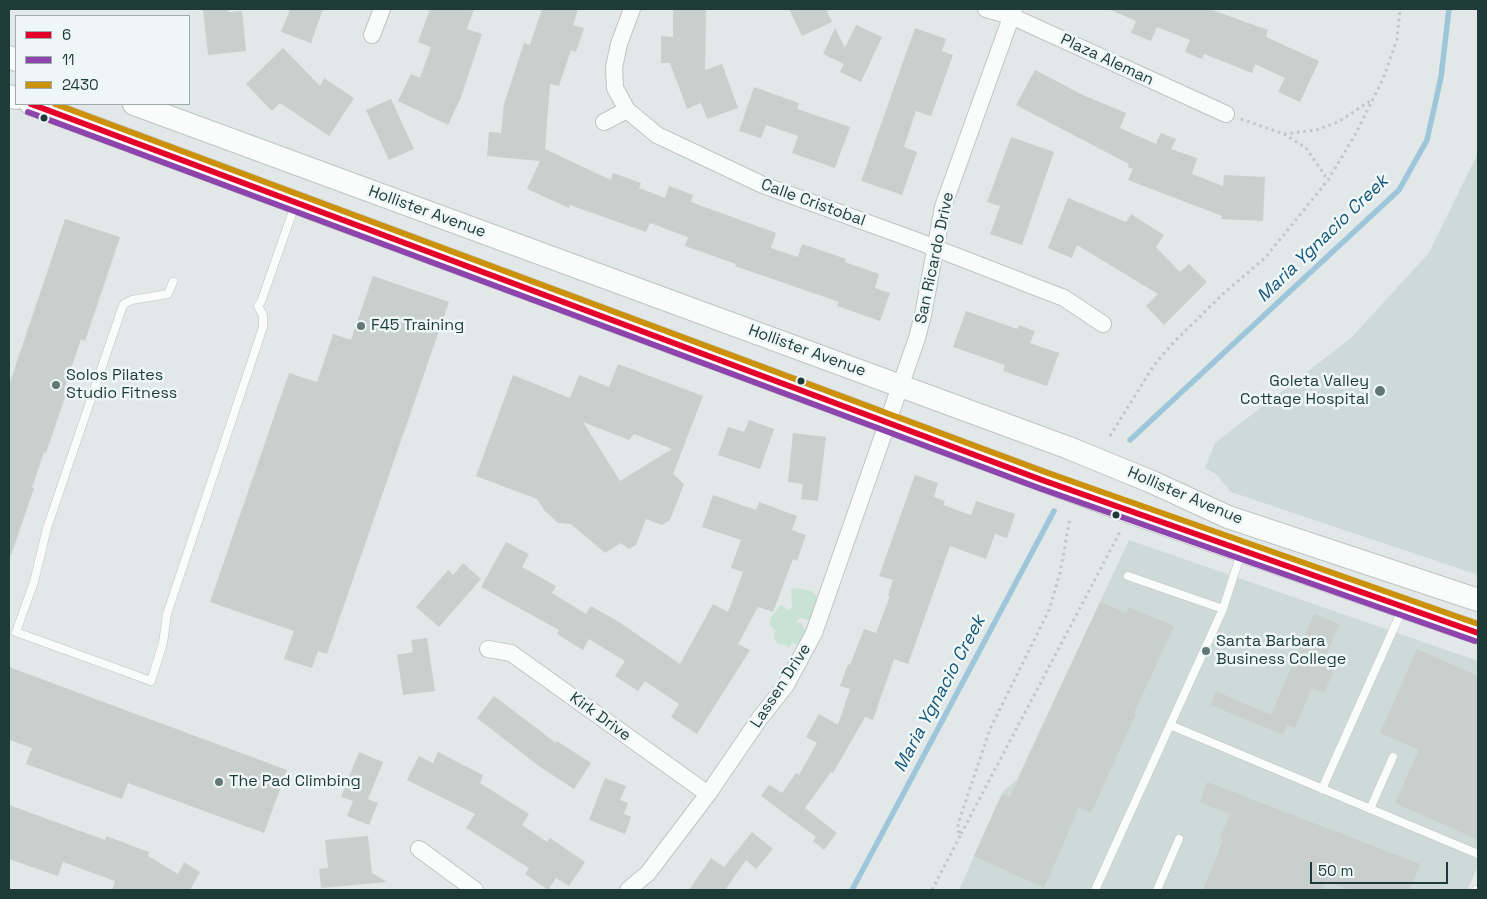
<!DOCTYPE html>
<html>
<head>
<meta charset="utf-8">
<style>
	body { margin:0 }
	#map { position:relative; width:1487px; height:899px; overflow:hidden; background:#e1e8e7; font-family:"Space Grotesk",sans-serif }
	canvas { display:block }
	.frame { position:absolute; inset:0; border:10px solid #1e3b39; pointer-events:none }
	.legend { position:absolute; left:15px; top:15px; width:175px; height:90px; box-sizing:border-box; background:#eef7f5; border:1px solid #9bacaa; margin:0; padding:6px 9px; list-style:none; font-size:15px; color:#1e3b39 }
	.legend li { display:flex; align-items:center; gap:10px; height:25px }
	.legend b { width:25px; border:1px solid #9bacaa }
	.scale { position:absolute; left:1310px; top:862px; width:138px; height:22px; box-sizing:border-box; border:2px solid #1e3b39; border-top:0; padding-left:6px; font-size:15px; line-height:18px; white-space:nowrap; color:#1e3b39; -webkit-text-stroke:4px #eef7f5; paint-order:stroke }
</style>
</head>
<body>
<div id="map">
<canvas width="1487" height="899"></canvas>
<div class="frame"></div>
<ul class="legend">
<li><b style="height:6px;background:#e4002b"></b>6</li>
<li><b style="height:6px;background:#8e44ad"></b>11</li>
<li><b style="height:6px;background:#cc910b"></b>2430</li>
</ul>
<div class="scale">50 m</div>
</div>
<script>
const g = document.querySelector('canvas').getContext('2d');
g.lineJoin = 'round';
function paint(path, color) { g.fillStyle = color; g.fill(path, 'evenodd'); }
const poly = rows => new Path2D(rows.map(r => 'M' + r).join(''));
function strokePath(path, color, width, dash) { g.strokeStyle = color; g.lineWidth = width; g.lineCap = dash ? 'butt' : 'round'; g.setLineDash(dash || []); g.stroke(path); }
function drawText(font, color, halo, rows, align = 'center') {
  g.font = font + ' "Space Grotesk",sans-serif'; g.lineWidth = 5; g.setLineDash([]); g.textBaseline = 'middle'; g.strokeStyle = halo; g.fillStyle = color; for (const [text, x, y, turn = 0] of rows) {
    g.save(); g.translate(x, y); g.rotate((+turn || 0) * Math.PI / 180); g.textAlign = isNaN(turn) ? turn : align; if (halo) g.strokeText(text, 0, 0); g.fillText(text, 0, 0); g.restore();
  }
}
paint(poly([
	[1478,153,1478,575,1231,492,1216,474,1205,468,1215,443,1351,338,1428,254],
	[1129,540,1478,661,1478,866,1467,890,959,890,1002,793,1017,779]
]), '#cedad7');
paint(poly([
	[797,588,812,591,820,601,810,621,801,618,798,619,797,623,801,623,807,633,797,645,793,642,789,648,786,645,778,644,774,638,775,630,770,625,770,619,779,607,782,605,788,610,792,608,791,589]
]), '#c9e2d6');
strokePath(poly([
	[1130,440,1399,190,1427,140,1441,77,1449,9],
	[852,890,1054,511]
]), '#9ec6da', 5.5);
paint(poly([
	[203,9,228,9,229,12,242,11,246,51,208,55],
	[290,9,323,9,311,43,281,32],
	[430,9,474,9,467,29,482,34,461,97,448,125,398,101,411,74,420,78,431,47,418,42],
	[542,9,578,9,573,25,584,28,576,52,571,50,559,86,550,84,545,149,611,180,613,173,641,183,639,188,665,198,669,186,693,195,691,202,776,233,771,248,798,257,802,244,846,259,845,262,879,274,875,288,890,293,880,321,837,306,839,302,735,266,736,264,685,246,688,237,650,223,646,232,570,205,569,208,527,189,540,161,487,156,489,132,501,133,504,104,524,43,530,45],
	[673,9,706,9,705,70,722,64,738,108,707,119,701,103,687,109,670,63,661,63,661,36,673,37],
	[789,9,826,9,832,22,802,36],
	[1108,9,1209,9,1268,30,1266,37,1319,61,1300,102,1278,92,1285,78,1255,64,1252,73,1204,54,1202,59,1185,52,1190,40,1157,27,1151,41,1131,33,1136,21],
	[856,25,882,37,861,82,840,72,844,64,823,54,835,28,845,48],
	[915,28,946,39,942,51,953,55,931,116,916,111,904,147,917,152,902,195,861,181],
	[283,48,320,86,324,78,354,98,329,136,280,103,272,111,246,84],
	[1035,70,1085,96,1126,113,1120,128,1156,144,1161,133,1176,139,1171,149,1197,158,1192,174,1223,186,1224,175,1265,177,1263,221,1221,219,1222,216,1128,180,1133,169,1128,167,1129,164,1016,105],
	[754,87,799,103,797,109,850,127,835,168,792,153,798,136,766,125,761,138,739,131],
	[391,99,414,149,389,160,366,110],
	[1011,137,1054,152,1022,245,990,234,1000,206,987,202],
	[1068,198,1126,222,1131,214,1164,235,1156,247,1180,272,1189,264,1207,282,1164,325,1146,306,1158,294,1077,245,1072,258,1048,248],
	[65,219,120,237,85,341,81,339,64,390,67,391,46,453,44,452,32,488,34,488,11,555,9,555,9,385],
	[373,276,449,302,327,654,318,651,312,668,284,659,294,631,210,602,289,373,317,382,333,334,351,340],
	[966,311,1017,329,1019,325,1035,331,1030,343,1059,353,1047,386,1003,371,1005,365,953,347],
	[618,364,703,396,673,474,684,484,670,520,662,525,646,519,636,545,629,549,621,543,605,553,571,524,558,523,545,511,537,499,476,476,513,375,570,398,579,375,609,387],
	[583,422,629,440,634,434,672,449,620,481],
	[749,420,774,429,760,469,718,455,728,427,744,432],
	[793,433,826,437,818,501,801,499,803,484,788,482],
	[915,475,938,483,934,497,945,501,943,505,971,515,976,501,1015,514,1007,538,995,534,986,559,950,546,908,664,894,659,873,720,865,717,833,773,831,772,805,808,837,833,824,850,813,841,816,837,761,796,769,785,782,793,796,773,799,775,817,743,806,737,819,714,838,725,850,689,840,686,848,664,850,665,864,629,876,633,890,596,888,596,893,580,879,576],
	[713,495,756,510,759,502,797,516,792,530,806,535,797,561,793,559,773,612,758,607,738,644,750,650,697,734,671,717,679,704,645,681,638,691,615,676,625,661,589,639,583,650,557,634,559,630,481,587,506,542,529,554,522,567,556,586,552,593,586,614,591,606,619,622,680,664,713,604,728,612,743,572,731,568,741,540,702,527],
	[463,563,481,579,439,627,416,607,448,570,453,575],
	[1100,602,1126,613,1129,607,1174,626,1134,713,1136,714,1091,813,1079,807,1044,888,974,856,1002,794,1010,797],
	[1314,614,1339,624,1323,663,1335,668,1324,693,1312,688,1295,728,1287,725,1283,735,1211,705,1216,691,1271,715],
	[427,638,435,691,403,695,397,655,413,652,411,640],
	[1417,649,1478,676,1478,840,1395,803,1419,750,1380,733],
	[9,667,287,770,264,833,128,783,122,799,26,764,32,748,9,740],
	[494,696,556,743,557,741,591,763,574,789,540,767,477,718],
	[359,752,383,762,368,799,378,803,369,825,347,816,353,801,341,797],
	[438,752,483,775,480,783,529,814,522,825,547,842,550,838,585,862,569,886,556,878,548,890,525,874,529,868,466,828,475,814,407,780,419,756,433,763],
	[605,778,626,786,620,800,628,803,624,814,631,817,625,834,589,820],
	[1207,782,1420,864,1410,890,1350,890,1326,881,1322,890,1203,890,1223,840,1220,838,1230,814,1200,802],
	[9,805,105,840,106,836,149,852,148,856,178,874,184,862,200,872,190,890,112,890,115,881,63,862,58,876,29,866,9,859],
	[752,832,773,849,756,869,746,860,725,890,689,890,711,858,724,867],
	[368,836,372,873,387,882,321,888,319,869,328,868,325,840]
]), '#c8cfcd');
const lane = poly([
	[173,282,168,294,132,300,124,304,122,308,47,528,34,582,16,632,151,681,163,643,167,614,263,327,263,315,258,306,261,302,295,205],
	[1128,576,1223,609],
	[1170,725,1478,854],
	[1322,789,1402,610],
	[1370,809,1393,757],
	[1095,890,1223,609,1241,553],
	[1157,890,1179,839],
	[1476,890,1478,890]
]);
const street = poly([
	[632,9,619,44,614,67,615,88,627,110,657,135,763,185,912,239,1064,298,1103,324],
	[986,9,1011,16,1226,114],
	[372,35,382,9],
	[604,122,627,110],
	[488,649,511,653,708,794],
	[419,849,475,890],
	[628,890,648,873,708,794,760,718,786,685,814,633,917,338,923,315,943,207,1014,9]
]);
const secondary = poly([
	[9,57,16,60],
	[9,96,16,98],
	[31,104,1042,480],
	[134,104,1069,448],
	[1152,482,1228,517,1478,600],
	[1121,509,1478,633]
]);
strokePath(lane, '#bec5c4', 9);
strokePath(street, '#bec5c4', 18);
strokePath(secondary, '#bdc5c4', 24);
strokePath(poly([
	[1241,119,1284,134,1306,148,1328,180],
	[1284,134,1316,130,1338,122,1370,101],
	[1110,436,1154,365,1175,341,1225,292,1265,258,1328,180,1355,135,1383,79,1397,39,1400,9],
	[961,834,1121,530],
	[932,890,961,834,958,831,958,824,990,729,1049,610,1060,573,1070,518]
]), '#bfc8c7', 3, [2.5, 4]);
strokePath(lane, '#fafcfb', 8);
strokePath(street, '#fafcfb', 16);
strokePath(secondary, '#fafcfb', 22);
const secondaryBridge = poly([
	[1069,448,1152,482],
	[1042,480,1121,509]
]);
strokePath(secondaryBridge, '#bdc5c4', 24, []);
strokePath(secondaryBridge, '#fafcfb', 22);
strokePath(poly([
	[31,104,1042,480,1478,633]
]), '#e4002b', 6);
strokePath(poly([
	[28,112,1039,488,1475,641]
]), '#8e44ad', 6);
strokePath(poly([
	[55,104,1045,472,1478,624]
]), '#cc910b', 6);
for (const [x, y, r, color] of [
	[44,118,4.5,"#1e3b39"],
	[361,326,5,"#627876"],
	[801,381,4.5,"#1e3b39"],
	[56,385,5,"#627876"],
	[1380,391,6,"#627876"],
	[1116,515,4.5,"#1e3b39"],
	[1206,651,5,"#627876"],
	[219,782,5,"#627876"]
]) { const dot = new Path2D(); dot.arc(x, y, r, 0, 2 * Math.PI); g.fillStyle = color; g.fill(dot); strokePath(dot, '#eef7f5', 2); }
drawText('16px', '#1e3b39', '#eef7f5', [
	["Plaza Aleman",1107,60,25],
	["Calle Cristobal",813,203,20],
	["Hollister Avenue",427,212,20],
	["San Ricardo Drive",935,258,-78],
	["Hollister Avenue",807,351,20],
	["Hollister Avenue",1185,496,23],
	["Lassen Drive",781,686,-57],
	["Kirk Drive",600,717,36]
]);
drawText('16px', '#1e3b39', '#eef7f5', [
	["F45 Training",371,326],
	["Solos Pilates",66,376],
	["Studio Fitness",66,394],
	["Goleta Valley",1369,382,"right"],
	["Cottage Hospital",1369,400,"right"],
	["Santa Barbara",1216,642],
	["Business College",1216,660],
	["The Pad Climbing",229,782]
], 'left');
drawText('italic 18px', '#15567b', '#eef7f5', [
	["Maria Ygnacio Creek",1323,239,-44],
	["Maria Ygnacio Creek",940,694,-62]
]);
</script>
</body>
</html>
